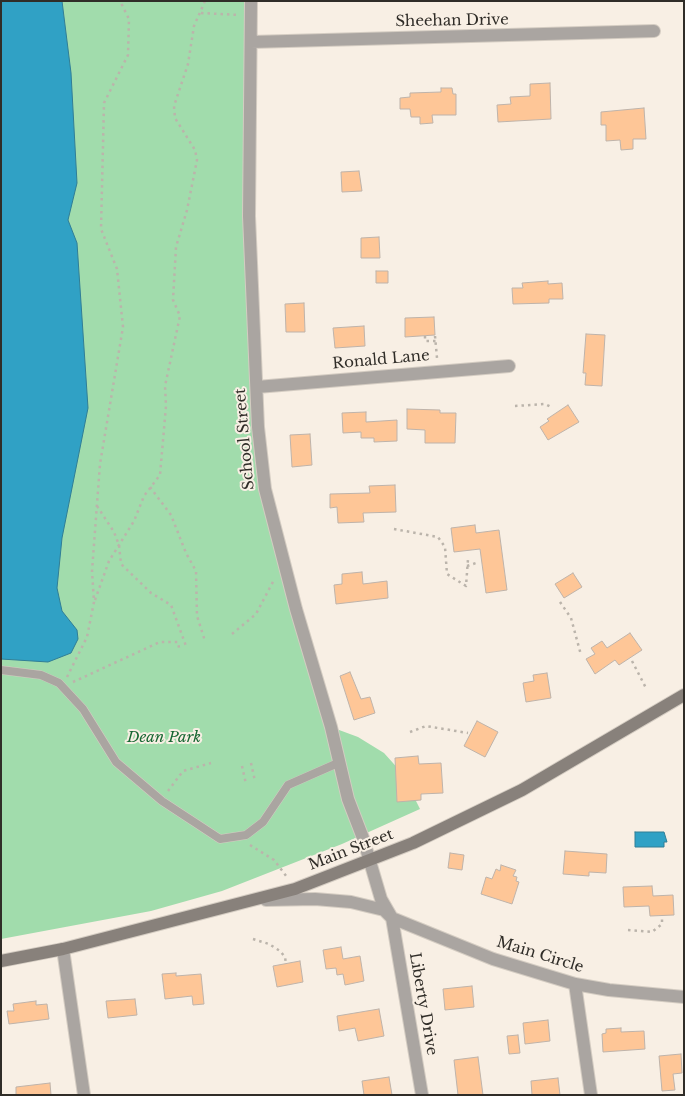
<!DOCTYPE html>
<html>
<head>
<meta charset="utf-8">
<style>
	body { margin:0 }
	#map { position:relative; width:685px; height:1096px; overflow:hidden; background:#f8efe4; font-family:"Libre Baskerville",serif }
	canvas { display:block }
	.frame { position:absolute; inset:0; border:2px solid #302d28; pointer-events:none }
</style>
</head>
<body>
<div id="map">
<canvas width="685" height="1096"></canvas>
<div class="frame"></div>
</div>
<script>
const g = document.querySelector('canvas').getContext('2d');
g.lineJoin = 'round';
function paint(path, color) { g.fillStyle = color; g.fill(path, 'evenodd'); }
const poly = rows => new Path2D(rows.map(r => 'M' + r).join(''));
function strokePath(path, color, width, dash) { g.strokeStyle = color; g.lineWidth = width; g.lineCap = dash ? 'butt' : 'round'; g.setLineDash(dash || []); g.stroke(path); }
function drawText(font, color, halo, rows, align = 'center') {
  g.font = font + ' "Libre Baskerville",serif'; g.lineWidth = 4; g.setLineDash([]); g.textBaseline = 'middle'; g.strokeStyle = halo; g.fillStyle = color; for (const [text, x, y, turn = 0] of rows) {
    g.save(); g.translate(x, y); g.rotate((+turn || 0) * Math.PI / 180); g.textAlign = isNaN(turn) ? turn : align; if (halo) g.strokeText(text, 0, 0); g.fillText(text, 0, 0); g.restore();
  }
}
paint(poly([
	[1,1,247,1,252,423,331,727,358,737,384,753,402,773,420,809,342,844,222,891,151,911,1,939]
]), '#a1dcac');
const water = poly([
	[1,1,62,1,71,73,77,183,68,220,77,243,88,408,62,538,57,588,62,611,77,630,78,639,71,653,48,662,1,659,1,1],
	[635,832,664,832,667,842,664,842,664,847,635,847,635,832]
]);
paint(water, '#30a1c5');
strokePath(water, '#307e96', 1);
const building = poly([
	[550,83,551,119,498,122,497,105,511,104,510,97,530,96,530,84,550,83],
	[441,88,452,88,453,94,456,94,456,115,432,115,433,123,420,124,420,117,411,117,410,109,400,109,400,98,410,97,410,93,441,92,441,88],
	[644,108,646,139,633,139,633,149,621,150,620,140,606,141,606,125,601,125,601,112,644,108],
	[359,171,362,191,342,192,341,172,359,171],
	[379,237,380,258,361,258,361,238,379,237],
	[376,271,388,271,388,283,376,283,376,271],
	[548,281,548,284,562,283,563,299,549,299,549,303,513,304,512,288,523,288,522,283,548,281],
	[304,303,305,332,286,332,285,304,304,303],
	[434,317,435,335,405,337,405,318,434,317],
	[364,326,365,346,335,348,333,328,364,326],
	[586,334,605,335,602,386,585,385,586,373,583,373,586,334],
	[568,405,579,422,548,440,540,427,549,421,547,419,568,405],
	[407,409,440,410,440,413,456,413,455,443,425,443,425,430,407,429,407,409],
	[366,412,366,422,397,420,397,441,374,442,374,438,361,438,361,432,343,433,342,413,366,412],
	[310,434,312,465,292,467,290,435,310,434],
	[395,485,396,512,363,513,364,522,338,523,337,507,330,508,330,494,370,493,369,486,395,485],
	[475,525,476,533,499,530,507,590,486,593,480,549,454,552,451,528,475,525],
	[362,572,363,584,387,581,388,598,336,604,334,585,342,584,342,574,362,572],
	[573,573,582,587,564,598,555,584,573,573],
	[630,633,642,650,619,665,615,660,595,674,586,659,595,654,591,648,602,641,607,648,630,633],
	[350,672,361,699,370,697,375,713,354,720,340,676,350,672],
	[547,673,551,698,526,702,523,683,534,681,533,675,547,673],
	[477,721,498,732,485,757,464,746,477,721],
	[418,756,419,764,441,763,443,793,421,794,421,800,397,802,395,758,418,756],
	[565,851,607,854,606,873,589,872,589,876,563,874,565,851],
	[450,853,464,855,462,870,448,868,450,853],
	[501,865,516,870,513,876,517,877,516,881,519,882,512,904,481,894,486,877,492,879,496,869,500,871,501,865],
	[652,886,653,896,673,895,674,915,650,916,649,906,624,907,623,887,652,886],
	[341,947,343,959,360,956,364,981,345,985,343,974,337,975,336,968,326,969,323,950,341,947],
	[300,961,303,982,277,987,273,966,300,961],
	[176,973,176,976,201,974,204,1004,193,1005,192,996,165,999,162,974,176,973],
	[472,986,474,1007,445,1010,443,989,472,986],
	[135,999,137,1015,108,1018,106,1001,135,999],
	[36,1001,36,1005,47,1004,49,1019,9,1024,7,1011,14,1011,13,1004,36,1001],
	[379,1009,384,1036,358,1041,355,1028,339,1031,337,1016,379,1009],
	[548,1020,550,1041,525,1044,523,1023,548,1020],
	[621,1028,621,1032,644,1031,645,1049,603,1052,602,1034,606,1033,606,1029,621,1028],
	[518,1035,520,1053,509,1054,507,1036,518,1035],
	[681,1054,682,1073,673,1074,675,1090,662,1091,659,1056,681,1054],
	[478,1057,483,1095,458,1095,454,1060,478,1057],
	[389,1077,392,1095,364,1095,362,1081,389,1077],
	[558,1078,560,1095,532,1095,531,1081,558,1078],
	[50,1083,51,1095,16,1095,16,1087,50,1083]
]);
paint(building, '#fec697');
strokePath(building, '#beb3aa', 1);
const lane = poly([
	[1,670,41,675,59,683,83,709,116,762,162,801,220,839,246,835,263,822,288,785,338,763]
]);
const street = poly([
	[251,1,249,216,258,427,265,489,296,609,331,727,348,799,363,838,381,899,392,918,493,959,575,984,609,990,684,997],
	[251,42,654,31],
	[257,387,509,366],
	[266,900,315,899,351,902,384,910,392,918,422,1095],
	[63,949,84,1095],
	[575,984,591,1095]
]);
const secondary = poly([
	[1,961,63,949,295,889,413,843,522,790,684,695]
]);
strokePath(lane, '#d4ccc2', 9);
strokePath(street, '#d4ccc2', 14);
strokePath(secondary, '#d4ccc2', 14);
strokePath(poly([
	[201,13,239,15],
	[425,336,425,341,436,341],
	[435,336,437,358],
	[515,406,545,404,553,408],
	[150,487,171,515,186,553,196,571,197,616,205,641],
	[97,506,114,532,119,545,121,564,151,593,171,605,186,646],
	[394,529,438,537,445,547,447,574,466,586,468,559],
	[467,566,476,563],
	[95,600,109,561,134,521,144,496,160,475,166,406,165,386,180,316,173,300,176,247,187,210,197,160,195,150,175,118,174,106,188,64,194,26,205,1],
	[560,602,571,618,581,655],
	[232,634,256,614,274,580],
	[632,661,646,688],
	[67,677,87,637,94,602,92,571,100,464,123,327,117,269,101,229,104,103,128,55,129,19,120,1],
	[73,682,160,642,178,642,179,648],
	[410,732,426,726,468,733],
	[251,763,255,781],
	[242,766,246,784],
	[168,791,183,771,211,763],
	[250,845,274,860,287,877],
	[628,930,652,932,662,924,662,916],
	[253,939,269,944,280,951,285,957,286,964]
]), '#bbb4ab', 2.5, [2.5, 4]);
strokePath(lane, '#aaa5a1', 8);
strokePath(street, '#aaa5a1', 12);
strokePath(secondary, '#88817b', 12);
drawText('15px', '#302d28', '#f8efe4', [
	["Sheehan Drive",452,21,-1],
	["Ronald Lane",381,360,-5],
	["School Street",245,439,-95],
	["Main Street",351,850,-21],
	["Main Circle",540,955,17],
	["Liberty Drive",423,1004,80]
]);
drawText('italic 15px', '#176732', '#f8efe4', [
	["Dean Park",164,738]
]);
</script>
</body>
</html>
